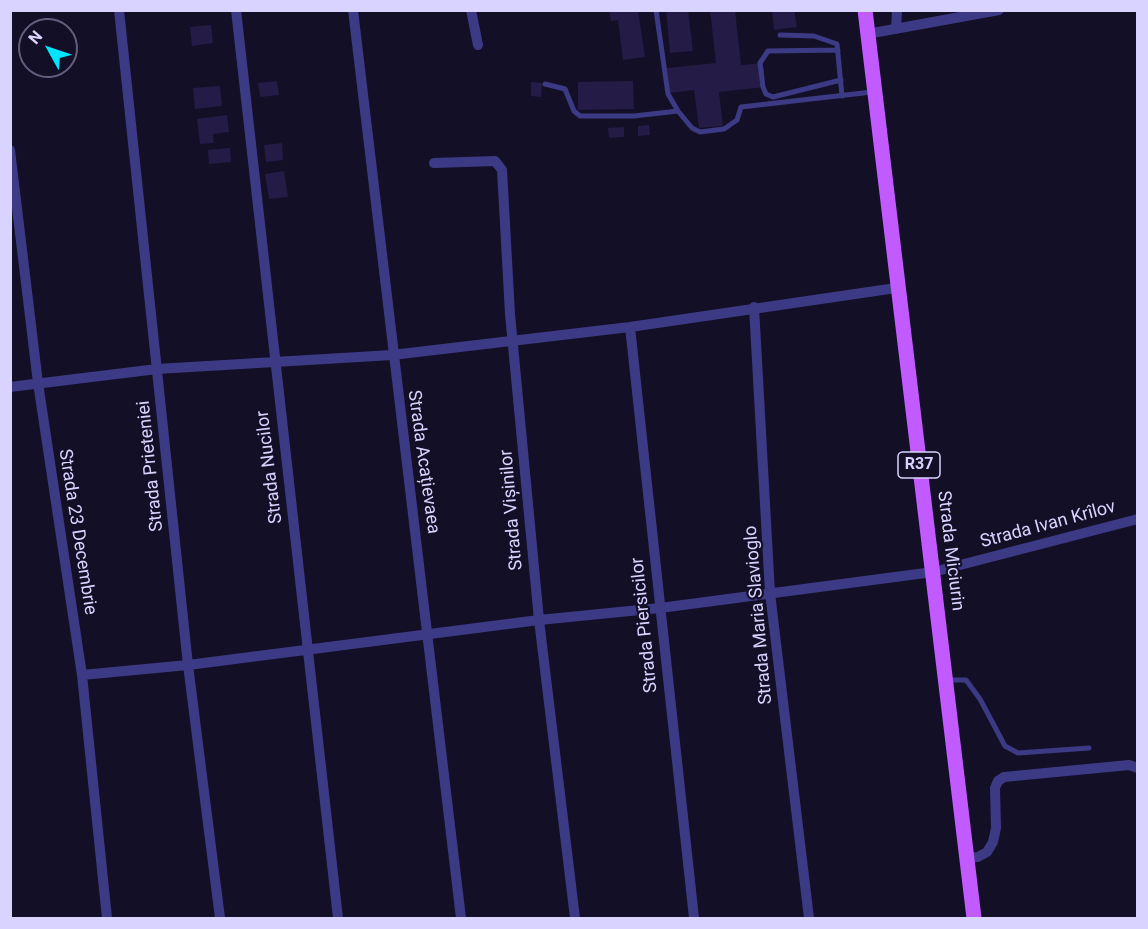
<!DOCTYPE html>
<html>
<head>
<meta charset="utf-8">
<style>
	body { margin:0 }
	#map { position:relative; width:1148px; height:929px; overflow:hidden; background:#130f26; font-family:Roboto,sans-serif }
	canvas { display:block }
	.frame { position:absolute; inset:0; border:12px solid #d9d4ff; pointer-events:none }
	.north { position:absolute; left:18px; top:18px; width:60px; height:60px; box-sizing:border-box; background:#130f26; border:2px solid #625e7d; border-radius:50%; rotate:310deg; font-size:16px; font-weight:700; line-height:24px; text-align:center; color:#d9d4ff }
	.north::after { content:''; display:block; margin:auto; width:21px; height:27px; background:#00e5ff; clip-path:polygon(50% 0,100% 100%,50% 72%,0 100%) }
</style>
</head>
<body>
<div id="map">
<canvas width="1148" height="929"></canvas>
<div class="frame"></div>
<div class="north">N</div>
</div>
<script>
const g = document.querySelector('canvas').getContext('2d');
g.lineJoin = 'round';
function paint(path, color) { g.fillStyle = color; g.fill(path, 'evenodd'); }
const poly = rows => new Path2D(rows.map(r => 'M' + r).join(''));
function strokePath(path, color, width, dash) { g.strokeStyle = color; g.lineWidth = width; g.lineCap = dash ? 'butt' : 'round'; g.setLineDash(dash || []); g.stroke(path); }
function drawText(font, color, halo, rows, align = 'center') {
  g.font = font + ' Roboto,sans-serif'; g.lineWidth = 4.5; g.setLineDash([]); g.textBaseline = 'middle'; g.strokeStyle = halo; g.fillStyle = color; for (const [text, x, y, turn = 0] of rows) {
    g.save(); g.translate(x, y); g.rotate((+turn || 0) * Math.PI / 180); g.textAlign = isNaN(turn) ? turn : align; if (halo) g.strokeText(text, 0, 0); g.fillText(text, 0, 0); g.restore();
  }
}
paint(poly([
	[609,10,638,10,645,57,623,60,618,20,611,21],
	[666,10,688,10,693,51,670,53],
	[710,10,735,10,741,65,763,63,765,87,719,92,723,126,699,128,694,90,670,93,667,68,716,63],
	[772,10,794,10,797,27,774,30],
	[211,25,213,43,192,46,190,27],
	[277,81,279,95,260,97,258,83],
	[633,81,634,109,578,110,578,82],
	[531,82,542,83,541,97,531,96],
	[220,86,222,106,195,109,193,88],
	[227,115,229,132,213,134,214,143,200,144,197,119],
	[649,125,650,135,638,136,638,126],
	[624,127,624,137,609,138,608,128],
	[282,143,283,160,266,162,264,145],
	[230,148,231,162,209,164,208,150],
	[284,171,288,197,269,199,265,174]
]), '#241b47');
strokePath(poly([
	[656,10,668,94,678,111],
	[780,35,814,36,837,44,842,96],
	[838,50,768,51,760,63,763,87,766,94,773,97,841,80],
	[545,84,565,89,574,111,580,116,634,116,678,111,692,128,700,132,724,129,737,120,741,107,872,92],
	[947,680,966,680,980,699,1005,746,1018,753,1089,748]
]), '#3d3a85', 5);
strokePath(poly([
	[119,10,188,665,220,918],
	[236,10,338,918],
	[353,10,461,918],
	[471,10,478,45],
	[896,29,897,10],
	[867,34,999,10],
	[10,150,38,383,82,675,107,918],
	[434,163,495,161,502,170,510,314,539,620,575,918],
	[754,307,770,593,809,918],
	[630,327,694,918],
	[10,387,157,369,392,355,630,327,896,288],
	[82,675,188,665,539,620,660,608,933,572,1138,519],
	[966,858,978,857,987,852,993,842,996,828,995,788,998,781,1004,777,1129,765,1138,768]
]), '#3d3a85', 10);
strokePath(poly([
	[865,10,974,918]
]), '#c25bff', 15);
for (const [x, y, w] of [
	[919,465,42]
]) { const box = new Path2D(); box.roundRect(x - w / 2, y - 13, w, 26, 4.5); g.fillStyle = '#130f26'; g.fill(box); strokePath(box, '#d9d4ff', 1.5); }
drawText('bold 16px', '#d9d4ff', null, [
	["R37",919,465]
]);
drawText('18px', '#d9d4ff', '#130f26', [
	["Strada Acațievaea",423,462,82],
	["Strada Prieteniei",151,466,-96],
	["Strada Nucilor",270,467,-97],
	["Strada Vișinilor",512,510,-95],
	["Strada Ivan Krîlov",1048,525,-15],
	["Strada 23 Decembrie",77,532,81],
	["Strada Miciurin",950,551,83],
	["Strada Maria Slavioglo",759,615,-95],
	["Strada Piersicilor",645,625,-96]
]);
</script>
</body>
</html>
